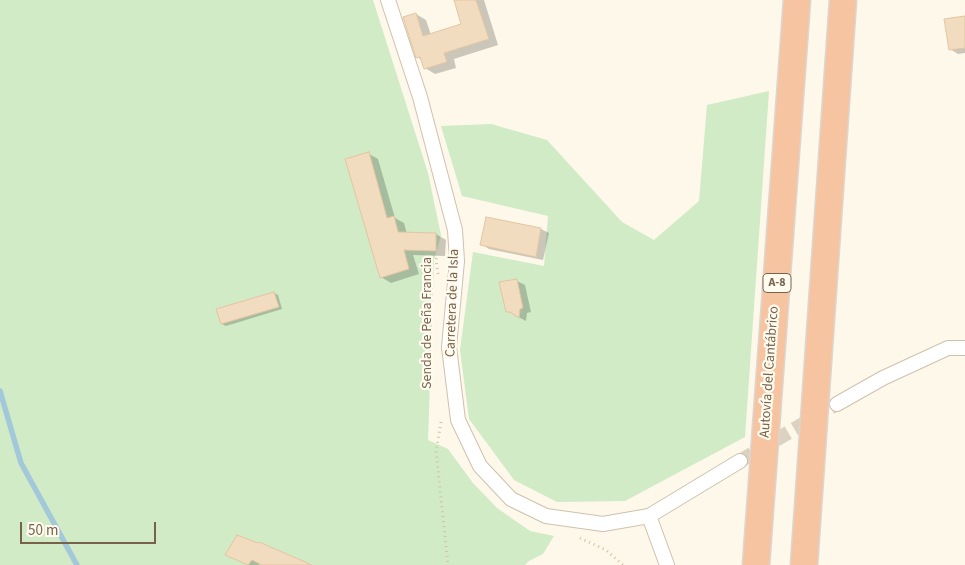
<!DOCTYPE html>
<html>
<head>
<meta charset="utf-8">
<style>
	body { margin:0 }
	#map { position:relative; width:965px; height:565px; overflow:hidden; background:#fdf8e9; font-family:"Source Sans 3",sans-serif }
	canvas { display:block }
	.scale { position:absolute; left:20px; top:522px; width:136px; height:22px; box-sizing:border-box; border:2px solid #78624c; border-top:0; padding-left:6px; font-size:15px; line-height:18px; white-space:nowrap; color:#78624c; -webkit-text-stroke:4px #fffbef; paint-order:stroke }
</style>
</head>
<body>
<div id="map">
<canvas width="965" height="565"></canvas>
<div class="scale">50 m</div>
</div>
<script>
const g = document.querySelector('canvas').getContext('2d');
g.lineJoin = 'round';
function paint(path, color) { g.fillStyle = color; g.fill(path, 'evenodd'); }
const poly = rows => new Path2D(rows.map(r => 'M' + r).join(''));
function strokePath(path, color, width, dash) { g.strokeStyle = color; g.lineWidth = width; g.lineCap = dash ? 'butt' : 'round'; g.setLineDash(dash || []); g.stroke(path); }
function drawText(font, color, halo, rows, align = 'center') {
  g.font = font + ' "Source Sans 3",sans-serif'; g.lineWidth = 4.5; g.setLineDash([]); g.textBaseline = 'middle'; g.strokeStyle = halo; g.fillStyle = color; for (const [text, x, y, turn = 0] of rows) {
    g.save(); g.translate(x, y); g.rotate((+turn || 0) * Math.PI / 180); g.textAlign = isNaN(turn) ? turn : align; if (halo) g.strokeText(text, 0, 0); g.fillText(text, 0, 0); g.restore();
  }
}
paint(poly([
	[0,0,373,0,428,173,441,235,434,260,428,440,448,449,473,483,497,508,530,531,554,536,543,554,529,561,525,565,0,565],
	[769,91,745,437,625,501,557,502,514,480,469,419,460,350,473,252,544,266,548,216,462,196,441,126,491,124,547,140,622,222,654,240,699,201,707,105]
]), '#d0ebc6');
paint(poly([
	[455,0,484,0,498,45,454,59,456,68,435,74,425,68,422,60,417,57,416,14,426,20,431,35,463,25],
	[965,17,965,53,958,54,950,49],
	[369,154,378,159,395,218,404,223,407,234,436,234,446,240,445,256,413,255,419,274,391,283,381,277],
	[487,218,541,229,549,233,543,260,489,249,481,244],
	[517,281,525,285,531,312,527,313,526,321,507,311],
	[274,293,278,295,282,309,226,326,222,324,218,310],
	[226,555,309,565,263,565,260,563,259,565,248,565]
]), '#0003');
strokePath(poly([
	[0,391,21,463,77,565]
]), '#a3c8d9', 5.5);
const building = poly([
	[454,0,476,0,489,39,444,53,447,62,424,69,420,57,416,58,403,17,416,13,423,36,461,24,454,0],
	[965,16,965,48,949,50,944,19,965,16],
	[369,152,387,218,394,216,398,232,436,233,436,251,404,250,409,269,380,278,345,159,369,152],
	[486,217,541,228,536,257,480,245,486,217],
	[517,279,523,308,520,309,519,318,510,312,506,312,499,282,517,279],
	[274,292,279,307,221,324,216,309,274,292],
	[237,535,258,543,259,542,312,565,262,565,252,560,248,565,225,555,237,535]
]);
paint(building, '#f2dcc0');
strokePath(building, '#e5c5a0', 1);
strokePath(poly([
	[740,461,837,404]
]), '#dcd2c2', 14, [14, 7]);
const minor = poly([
	[388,0,420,97,455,230,457,261,449,347,458,420,480,466,511,499,546,516,603,524,649,516,740,461],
	[837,404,883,378,948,348,965,348],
	[649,516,667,565]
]);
const motorway = poly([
	[756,565,797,0],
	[804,565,843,0]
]);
strokePath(minor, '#cfc1ae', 16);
strokePath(motorway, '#dcd6d0', 29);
strokePath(poly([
	[438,274,436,260,439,248],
	[441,422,436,451,448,565],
	[580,538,606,550,623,565]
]), '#d8bfa3', 3, [1, 4]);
strokePath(minor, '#fff', 14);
strokePath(motorway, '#f6c4a0', 26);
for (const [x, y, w] of [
	[777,283,28]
]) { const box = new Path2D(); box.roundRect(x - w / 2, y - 9.5, w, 19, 4); g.fillStyle = '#fffbef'; g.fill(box); strokePath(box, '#78624c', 1); }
drawText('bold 12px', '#78624c', null, [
	["A-8",777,283]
]);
drawText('14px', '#78624c', '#fffbef', [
	["Carretera de la Isla",453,303,-88],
	["Senda de Peña Francia",428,323,-90],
	["Autovía del Cantábrico",770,372,-86]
]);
</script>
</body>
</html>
